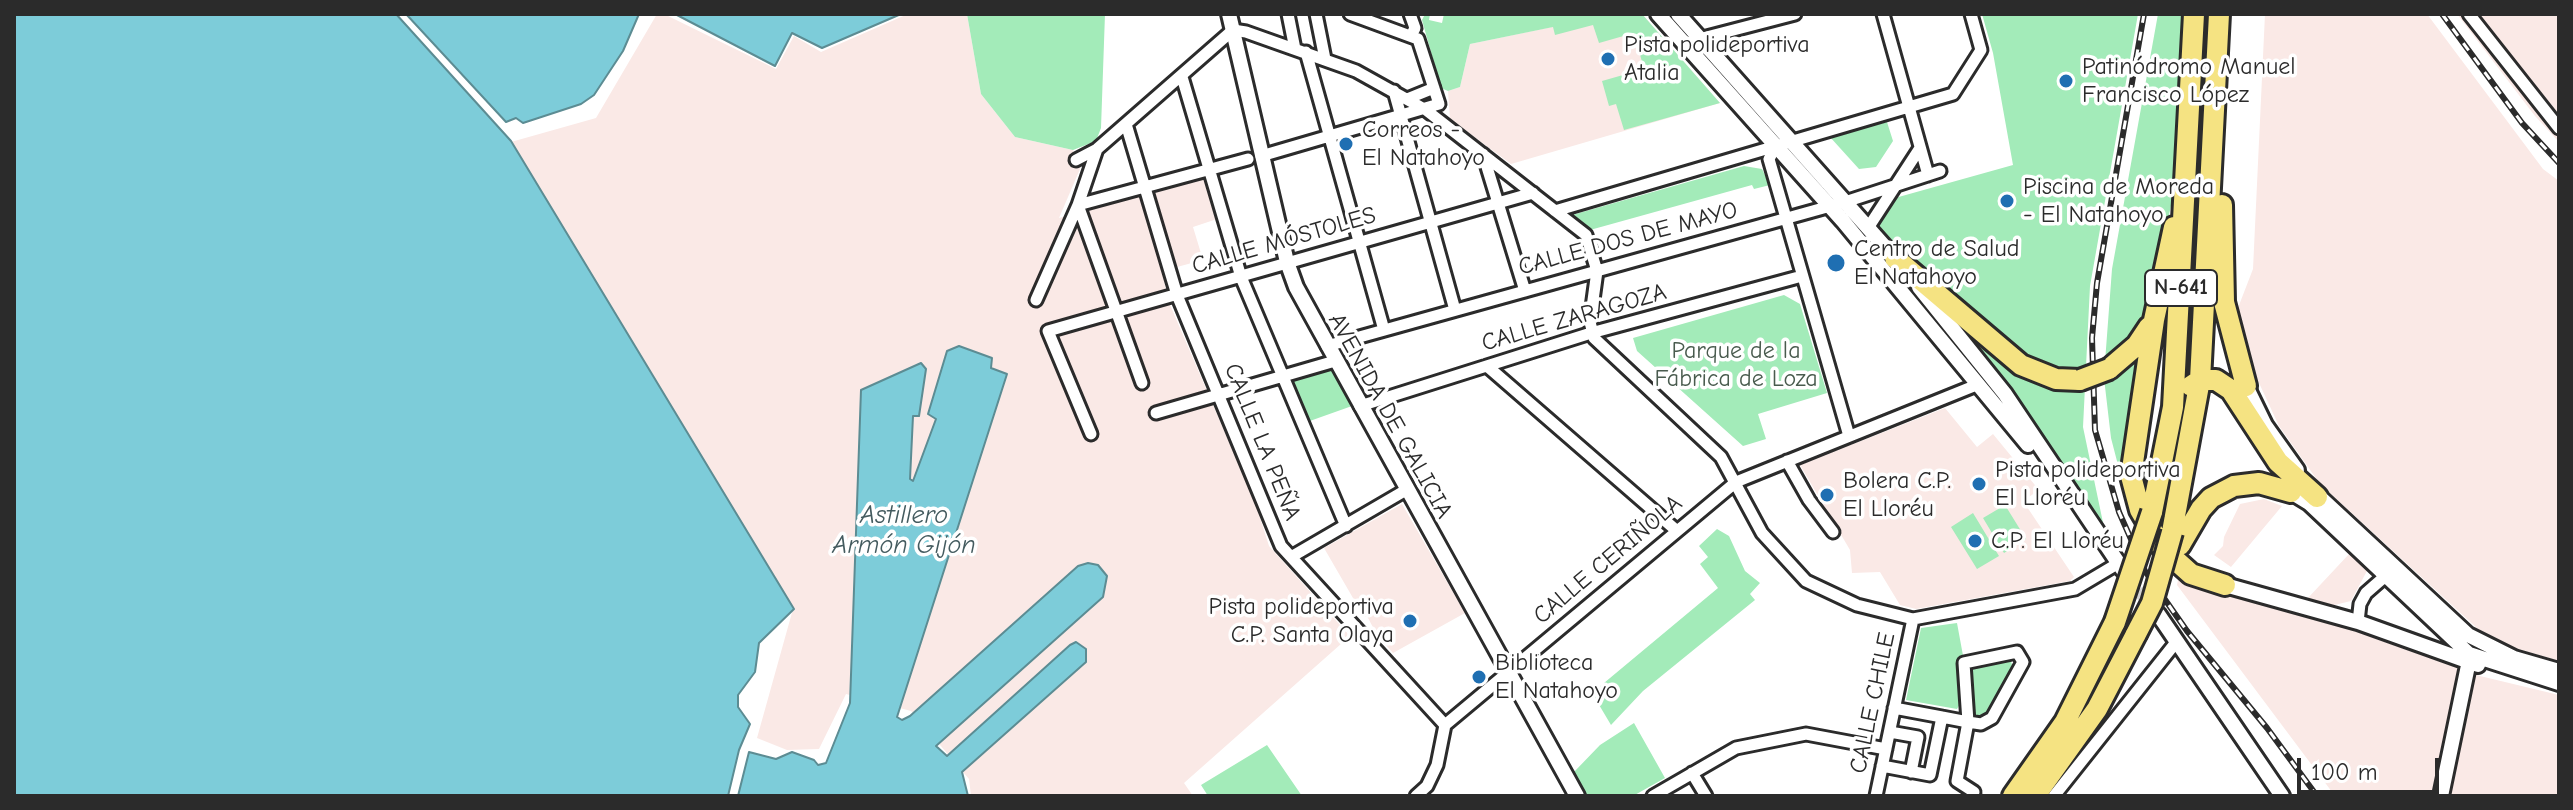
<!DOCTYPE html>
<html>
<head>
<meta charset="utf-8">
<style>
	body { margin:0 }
	#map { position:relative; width:2573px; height:810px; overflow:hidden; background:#fff; font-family:"Comic Neue",sans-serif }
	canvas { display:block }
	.frame { position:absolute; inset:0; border:16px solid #2b2b2b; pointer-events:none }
	.scale { position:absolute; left:2297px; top:758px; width:142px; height:36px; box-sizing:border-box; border:4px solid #2b2b2b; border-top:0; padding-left:10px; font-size:24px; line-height:28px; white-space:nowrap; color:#2b2b2b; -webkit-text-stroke:6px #fff; paint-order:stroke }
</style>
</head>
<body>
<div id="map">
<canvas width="2573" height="810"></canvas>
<div class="frame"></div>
<div class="scale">100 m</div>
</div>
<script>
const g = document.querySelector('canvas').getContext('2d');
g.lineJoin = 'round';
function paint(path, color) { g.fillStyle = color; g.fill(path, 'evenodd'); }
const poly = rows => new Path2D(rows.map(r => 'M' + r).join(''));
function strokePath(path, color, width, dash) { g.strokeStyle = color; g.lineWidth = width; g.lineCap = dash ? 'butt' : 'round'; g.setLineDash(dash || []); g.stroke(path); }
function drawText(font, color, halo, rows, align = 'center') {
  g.font = font + ' "Comic Neue",sans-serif'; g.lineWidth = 7; g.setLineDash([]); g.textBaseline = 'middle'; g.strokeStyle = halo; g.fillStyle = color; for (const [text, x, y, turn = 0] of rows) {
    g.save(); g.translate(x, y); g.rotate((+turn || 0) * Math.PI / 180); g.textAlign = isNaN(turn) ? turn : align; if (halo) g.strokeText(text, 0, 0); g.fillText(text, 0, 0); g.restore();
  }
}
paint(poly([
	[657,14,664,14,776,69,794,36,821,52,908,14,967,14,981,94,1015,137,1073,150,1080,169,1059,218,1205,177,1217,219,1193,227,1203,260,1162,271,1168,300,1256,505,1269,546,1350,636,1184,783,1193,796,971,796,969,779,911,711,846,694,819,749,787,750,757,738,793,609,511,142,596,118],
	[1614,14,1642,14,1720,103,1511,164,1450,119,1448,91,1460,87,1470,44],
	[2265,14,2427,14,2543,169,2559,181,2559,661,2491,641,2320,484,2279,426,2253,370,2236,313,2253,269],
	[2457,14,2559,14,2559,142,2535,116],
	[1945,408,1977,447,1993,434,2039,490,2023,501,2074,577,2070,581,1916,609,1900,605,1880,572,1852,573,1850,550,1800,465],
	[2264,499,2282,506,2231,567,2214,555,2223,546,2224,537,2240,504],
	[1402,504,1465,613,1393,653,1377,635,1367,616,1364,617,1324,548],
	[2350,553,2368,569,2351,601,2330,606,2307,599],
	[2179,575,2312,616,2480,676,2559,695,2559,796,2335,796,2177,585]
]), '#fae9e6');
paint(poly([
	[967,14,1105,14,1101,128,1096,141,1073,150,1015,137,981,94],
	[1425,14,1430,14,1429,20,1442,23,1444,14,1642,14,1720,103,1624,130,1616,104,1609,106,1602,81,1644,69,1634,33,1599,43,1593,25,1555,35,1553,27,1470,44,1460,87,1448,91,1441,88,1422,20],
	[1982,14,2138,14,2090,286,2083,427,2106,537,1908,262,1877,228,1895,198,2013,165,1993,53],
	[2158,14,2182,14,2175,188,2145,321,2135,338,2105,362,2112,269],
	[1887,122,1893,141,1876,167,1859,169,1830,137],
	[1744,166,1762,169,1770,185,1754,189,1752,185,1590,230,1572,215],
	[1784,295,1800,304,1827,393,1758,414,1766,439,1743,446,1637,351,1633,338],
	[2142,350,2123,462,2125,492,2111,438,2104,378],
	[1331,368,1352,406,1307,422,1290,380],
	[2005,505,2026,539,2004,553,1983,518],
	[1973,513,1999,556,1977,569,1951,527],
	[1717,529,1729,536,1745,571,1760,583,1750,594,1755,600,1643,691,1611,725,1592,693,1718,588,1700,564,1708,557,1699,546],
	[1957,623,1964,661,1963,686,1959,687,1960,704,1957,709,1906,700,1921,628],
	[2010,658,2013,668,1985,715,1976,717,1972,712,1972,669],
	[1634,723,1665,778,1633,796,1587,796,1574,772,1600,745],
	[1267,745,1302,796,1208,796,1201,785]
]), '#a3ebb9');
const water = poly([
	[14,14,396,14,511,141,794,609,759,643,755,672,738,695,738,707,750,724,739,750,728,796,14,796,14,14],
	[406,14,639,14,623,51,594,95,581,104,523,123,516,118,506,122,406,14],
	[675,14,901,14,822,48,792,33,775,66,675,14],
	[959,346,992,358,991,368,1007,374,897,717,902,720,910,716,1078,566,1088,563,1098,565,1107,576,1103,597,936,746,947,756,1070,645,1076,642,1086,649,1086,662,962,772,968,796,738,796,749,752,776,759,792,752,814,760,818,765,826,763,850,703,861,390,921,363,926,369,919,416,913,416,910,479,913,481,936,419,928,414,947,351,959,346]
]);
paint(water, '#7dccd9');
strokePath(water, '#5c8c93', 2);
strokePath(poly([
	[2126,573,2155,610]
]), '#d5d5d5', 14, [14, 7]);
const street = poly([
	[1288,14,1295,49],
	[1316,14,1325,59],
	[1410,14,1415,28,1411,36],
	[1883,14,1928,175],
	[2469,14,2559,128],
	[1695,40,1795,14],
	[1306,52,1384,330],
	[1182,77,1241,277,1346,526],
	[1394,91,1455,310],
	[1407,99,1434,88],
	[1126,124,1177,295,1281,546,1445,725],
	[1776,146,1769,159,1771,166,1849,436],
	[1483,154,1525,291],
	[1261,156,1439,104,1418,39,1350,14],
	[1076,160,1097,149,1233,30,1246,32,1356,71,1426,110,1586,235,1597,271,1590,322,1594,338,1721,457,1762,533,1806,581,1857,605,1913,619,2075,589,2117,564],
	[1078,205,1142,383],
	[1078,205,1248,159],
	[1555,211,1953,94,1981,50,1971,14],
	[1868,228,1920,148],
	[1036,300,1078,205,1097,149],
	[1327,346,1845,202,1940,171],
	[1487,366,1677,531],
	[1360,406,1591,333,1802,276],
	[1156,413,1335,361],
	[1091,434,1048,331,1533,193],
	[1787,461,1809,500,1833,532],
	[1291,557,1406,490],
	[2358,622,2360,604,2366,593,2382,579,2394,577],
	[1894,708,1942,717,1968,722,1981,724,1992,718,2023,662,2017,652,1964,663,1968,722,1957,781,1974,792],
	[1890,732,1918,737,1911,772],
	[1882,766,1930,775,1942,717],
	[1692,773,1706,796],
	[1416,796,1427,786,1437,765,1445,725,1736,482,1979,384],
	[1653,796,1736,748,1806,734,1886,749],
	[1876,796,1913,619],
	[2054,796,2177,641]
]);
const secondary = poly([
	[1229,14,1287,262,1296,287,1577,796],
	[1658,14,1843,221,2028,445],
	[1678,14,1901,265],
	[1919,287,2005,394,2123,570],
	[2246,386,2265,425,2297,470],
	[2312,490,2468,635,2514,658,2559,671],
	[2291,492,2309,503,2469,654,2559,683],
	[2225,585,2358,622,2478,665],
	[2158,614,2282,796],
	[2441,796,2470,656]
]);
const highway = poly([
	[2222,205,2224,302,2246,386],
	[2174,227,2154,320,2131,476,2140,510,2163,549,2191,574,2225,585],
	[1895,258,2021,365,2056,379,2080,380],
	[2109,369,2137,345,2149,327],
	[2191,386,2200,380,2216,380,2231,390,2278,462,2317,497],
	[2152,512,2173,407,2194,14],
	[2172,532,2200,380,2219,14],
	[2180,545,2201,509,2211,498,2234,486,2259,483,2291,492],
	[2013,796,2065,722,2115,622],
	[2035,796,2097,709,2136,634]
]);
strokePath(street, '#2b2b2b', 17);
strokePath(secondary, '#2b2b2b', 20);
strokePath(highway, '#2b2b2b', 26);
strokePath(street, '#fff', 11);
strokePath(secondary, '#fff', 14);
strokePath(highway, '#f5e382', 20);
const rail = poly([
	[2144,14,2097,283,2092,338,2095,430,2119,512,2145,571,2187,631,2267,728,2317,796],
	[2442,14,2522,123,2559,163]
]);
strokePath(rail, '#2b2b2b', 6);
strokePath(rail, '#fff', 3, [9]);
const highwayBridge = poly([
	[2080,380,2109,369],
	[2115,622,2152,512],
	[2136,634,2152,603,2172,532]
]);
strokePath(highwayBridge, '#2b2b2b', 26, []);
strokePath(highwayBridge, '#f5e382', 20);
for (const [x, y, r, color] of [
	[1608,59,8,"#1f6fb2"],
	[2066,81,8,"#1f6fb2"],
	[1346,144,8,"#1f6fb2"],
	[2007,201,8,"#1f6fb2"],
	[1836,263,10,"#1f6fb2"],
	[1979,484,8,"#1f6fb2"],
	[1827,495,8,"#1f6fb2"],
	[1975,541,8,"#1f6fb2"],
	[1410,621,8,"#1f6fb2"],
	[1479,677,8,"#1f6fb2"]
]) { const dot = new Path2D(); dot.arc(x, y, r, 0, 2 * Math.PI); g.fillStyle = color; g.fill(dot); strokePath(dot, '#fff', 3); }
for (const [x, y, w] of [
	[2181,288,72]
]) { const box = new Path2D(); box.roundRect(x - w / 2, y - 18, w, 36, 6); g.fillStyle = '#fff'; g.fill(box); strokePath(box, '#2b2b2b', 2); }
drawText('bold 22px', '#2b2b2b', null, [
	["N-641",2181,288]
]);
drawText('24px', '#2b2b2b', '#fff', [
	["Pista polideportiva",1624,45],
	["Atalia",1624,73],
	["Patinódromo Manuel",2082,67],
	["Francisco López",2082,95],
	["Correos -",1362,130],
	["El Natahoyo",1362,158],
	["Piscina de Moreda",2023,187],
	["- El Natahoyo",2023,215],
	["Centro de Salud",1854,249],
	["El Natahoyo",1854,277],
	["Pista polideportiva",1995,470],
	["El Lloréu",1995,498],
	["Bolera C.P.",1843,481],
	["El Lloréu",1843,509],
	["C.P. El Lloréu",1991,541],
	["Pista polideportiva",1394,607,"right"],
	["C.P. Santa Olaya",1394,635,"right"],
	["Biblioteca",1495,663],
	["El Natahoyo",1495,691]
], 'left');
drawText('24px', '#2b2b2b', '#fff', [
	["CALLE DOS DE MAYO",1628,239,-15],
	["CALLE MÓSTOLES",1284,241,-16],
	["CALLE ZARAGOZA",1574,318,-16],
	["AVENIDA DE GALICIA",1390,416,61],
	["CALLE LA PEÑA",1262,442,68],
	["CALLE CERIÑOLA",1608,560,-40],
	["CALLE CHILE",1873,703,-78]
]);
drawText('24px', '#495b4e', '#fff', [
	["Parque de la",1736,351],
	["Fábrica de Loza",1736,379]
]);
drawText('italic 26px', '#445b5f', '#fff', [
	["Astillero",904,516],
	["Armón Gijón",904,546]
]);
</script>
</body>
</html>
